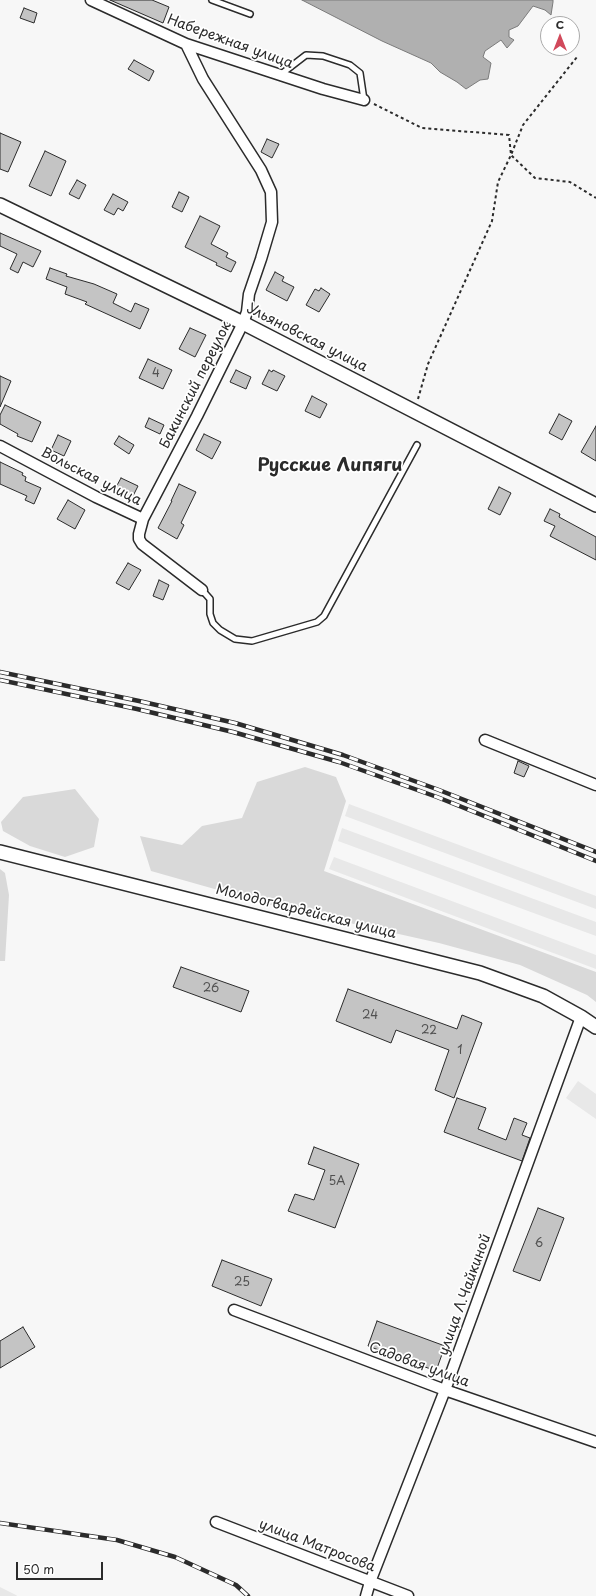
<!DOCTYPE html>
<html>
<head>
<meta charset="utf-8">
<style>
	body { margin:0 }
	#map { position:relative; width:596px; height:1596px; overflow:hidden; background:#f7f7f7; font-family:"Playpen Sans",sans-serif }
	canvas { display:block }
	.north { position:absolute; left:540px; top:16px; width:40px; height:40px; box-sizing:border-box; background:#fff; border:1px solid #aaa; border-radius:50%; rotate:0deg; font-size:11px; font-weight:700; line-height:16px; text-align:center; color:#2b2b2b }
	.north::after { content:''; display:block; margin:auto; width:14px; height:18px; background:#d1495b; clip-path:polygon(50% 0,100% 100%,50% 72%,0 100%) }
	.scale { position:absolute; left:16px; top:1562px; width:87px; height:18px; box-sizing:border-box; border:2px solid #2b2b2b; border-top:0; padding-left:5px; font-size:12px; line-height:14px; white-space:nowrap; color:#2b2b2b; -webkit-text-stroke:3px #fff; paint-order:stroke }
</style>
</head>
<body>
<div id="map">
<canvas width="596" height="1596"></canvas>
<div class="north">С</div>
<div class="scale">50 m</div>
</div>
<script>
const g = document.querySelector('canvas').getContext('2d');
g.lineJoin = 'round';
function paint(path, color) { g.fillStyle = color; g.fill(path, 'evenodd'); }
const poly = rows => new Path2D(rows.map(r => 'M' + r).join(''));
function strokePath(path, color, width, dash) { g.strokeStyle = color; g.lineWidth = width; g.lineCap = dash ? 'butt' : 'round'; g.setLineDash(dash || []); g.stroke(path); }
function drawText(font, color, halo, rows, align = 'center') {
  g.font = font + ' "Playpen Sans",sans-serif'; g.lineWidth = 3.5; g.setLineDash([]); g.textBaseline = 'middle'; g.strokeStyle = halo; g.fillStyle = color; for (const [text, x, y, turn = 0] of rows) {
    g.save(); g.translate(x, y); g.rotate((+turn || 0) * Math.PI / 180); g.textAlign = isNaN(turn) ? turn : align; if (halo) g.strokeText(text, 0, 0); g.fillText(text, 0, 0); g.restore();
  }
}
paint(poly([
	[349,804,596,896,596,909,345,816],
	[342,828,596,922,596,936,338,841],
	[334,857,596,955,596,969,329,869],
	[578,1081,596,1094,596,1119,566,1098],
	[0,1587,16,1595,17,1596,0,1596]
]), '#e8e8e8');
paint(poly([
	[305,767,336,777,346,801,324,871,596,972,596,1002,587,995,520,965,439,943,278,907,151,871,140,836,182,845,202,826,242,818,257,782],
	[75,789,99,819,94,847,65,857,30,846,3,831,1,822,23,797],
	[0,869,5,873,9,895,5,961,0,961]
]), '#d9d9d9');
const water = poly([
	[302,0,553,0,553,2,551,15,545,10,533,6,518,26,509,30,509,37,514,40,507,48,501,40,485,51,483,57,491,63,488,79,480,80,466,89,457,82,440,72,431,63,382,41,302,0]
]);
paint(water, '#b0b0b0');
strokePath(water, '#7b7b7b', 1);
const building = poly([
	[110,0,152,0,169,7,163,23,110,0],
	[24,8,37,13,34,23,20,18,24,8],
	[134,60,154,71,149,81,128,69,134,60],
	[0,133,21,142,8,172,0,169,0,133],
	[267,139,279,144,272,158,261,152,267,139],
	[45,151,66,161,51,196,29,186,45,151],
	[77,180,86,185,79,199,69,194,77,180],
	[179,192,189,197,182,212,172,207,179,192],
	[113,194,128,202,123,211,118,208,114,215,104,210,113,194],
	[200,216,220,226,211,244,228,253,226,257,236,262,231,272,216,265,217,263,185,247,200,216],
	[0,233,41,251,33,267,23,262,18,273,10,269,17,254,0,246,0,233],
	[50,268,67,274,66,276,94,284,117,294,113,303,131,312,135,303,149,309,140,329,85,304,87,302,65,294,67,287,46,279,50,268],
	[275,272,284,277,282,281,294,287,287,301,266,290,275,272],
	[321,288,330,294,319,312,306,305,315,289,319,291,321,288],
	[190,328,206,335,195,357,179,349,190,328],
	[148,359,172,370,163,389,139,378,148,359],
	[236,370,251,377,246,389,230,382,236,370],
	[269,370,272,372,273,370,285,376,277,391,262,384,269,370],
	[0,376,11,381,0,407,0,376],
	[312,396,327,404,320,418,305,411,312,396],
	[5,405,41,422,32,442,17,436,18,434,0,424,0,415,5,405],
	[559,414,572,421,562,440,549,433,559,414],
	[149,418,164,425,160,434,145,427,149,418],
	[596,426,596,461,581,452,596,426],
	[204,434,221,442,212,459,196,450,204,434],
	[58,435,71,441,64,456,51,450,58,435],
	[119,436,134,445,129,454,114,444,119,436],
	[0,462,23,473,22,475,26,477,25,481,41,488,34,504,25,500,27,496,0,484,0,462],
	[121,478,138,486,131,500,114,491,121,478],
	[179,484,196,492,181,523,184,525,177,539,158,528,172,501,171,501,179,484],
	[499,487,511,493,500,515,488,509,499,487],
	[68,500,85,510,75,529,57,519,68,500],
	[550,509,560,514,559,517,596,537,596,560,550,536,555,526,544,521,550,509],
	[128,563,141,570,129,590,116,583,128,563],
	[159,580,169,585,163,600,153,596,159,580],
	[518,761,529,766,524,777,514,773,518,761],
	[181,967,249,991,241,1012,173,987,181,967],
	[348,989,457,1029,462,1015,482,1023,454,1098,435,1090,449,1050,396,1030,391,1043,336,1021,348,989],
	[457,1098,486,1108,478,1129,506,1140,514,1118,527,1123,522,1135,530,1138,522,1161,444,1132,457,1098],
	[314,1147,359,1164,335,1228,288,1211,295,1194,314,1200,325,1170,308,1164,314,1147],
	[538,1208,564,1218,540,1281,513,1271,538,1208],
	[222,1260,272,1279,261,1306,212,1286,222,1260],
	[377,1321,445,1346,436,1371,368,1346,377,1321],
	[23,1327,35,1347,0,1368,0,1341,23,1327]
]);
paint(building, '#c4c4c4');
strokePath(building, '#2b2b2b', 1);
const service = poly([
	[212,0,250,14],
	[280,75,306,55,323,56,350,65,360,73,364,100],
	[202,590,210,599,210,614,213,623,220,630,235,639,252,641,317,622,324,616,417,445]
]);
const minor = poly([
	[91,0,186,44,323,89,364,100],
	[0,446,96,497,143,519,139,534,139,539,142,544,202,590],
	[143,519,197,416,243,323,247,312,249,294,261,259,272,222,271,192,261,170,203,79,186,44],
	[485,740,596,785],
	[234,1310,445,1390,596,1442],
	[216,1522,408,1596],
	[366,1596,370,1582,445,1390,581,1017]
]);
const tertiary = poly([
	[0,205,243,323,596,505],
	[0,852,480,973,543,996,581,1017,596,1027]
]);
strokePath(service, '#2b2b2b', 8);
strokePath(minor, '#2b2b2b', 13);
strokePath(tertiary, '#2b2b2b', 16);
strokePath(poly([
	[374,104,422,128,509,135,511,155,535,178,570,182,596,198],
	[418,399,428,364,492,221,498,182,511,155,523,125,577,57]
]), '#2b2b2b', 2, [3, 3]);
strokePath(service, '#fff', 5);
strokePath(minor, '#fff', 10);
strokePath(tertiary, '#fff', 13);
const rail = poly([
	[0,672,139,701,235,723,343,755,439,790,596,852],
	[0,680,137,709,233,732,339,762,437,797,596,861],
	[0,1523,117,1540,175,1557,236,1585,248,1596]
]);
strokePath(rail, '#2b2b2b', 4.5);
strokePath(rail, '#fff', 3, [9]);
drawText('12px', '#515151', null, [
	["4",156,374],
	["26",211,989],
	["24",370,1016],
	["22",429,1031],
	["1",460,1051],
	["5А",337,1182],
	["6",539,1244],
	["25",242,1283]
]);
drawText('14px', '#2b2b2b', '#fff', [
	["Набережная улица",230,42,20],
	["Ульяновская улица",307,338,27],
	["Бакинский переулок",196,385,-63],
	["Вольская улица",91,477,27],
	["Молодогвардейская улица",306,912,14],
	["улица Л.Чайкиной",465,1295,-70],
	["Садовая улица",419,1365,20],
	["улица Матросова",317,1546,21]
]);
drawText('bold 18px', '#2b2b2b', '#fff', [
	["Русские Липяги",330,466]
]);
</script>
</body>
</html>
